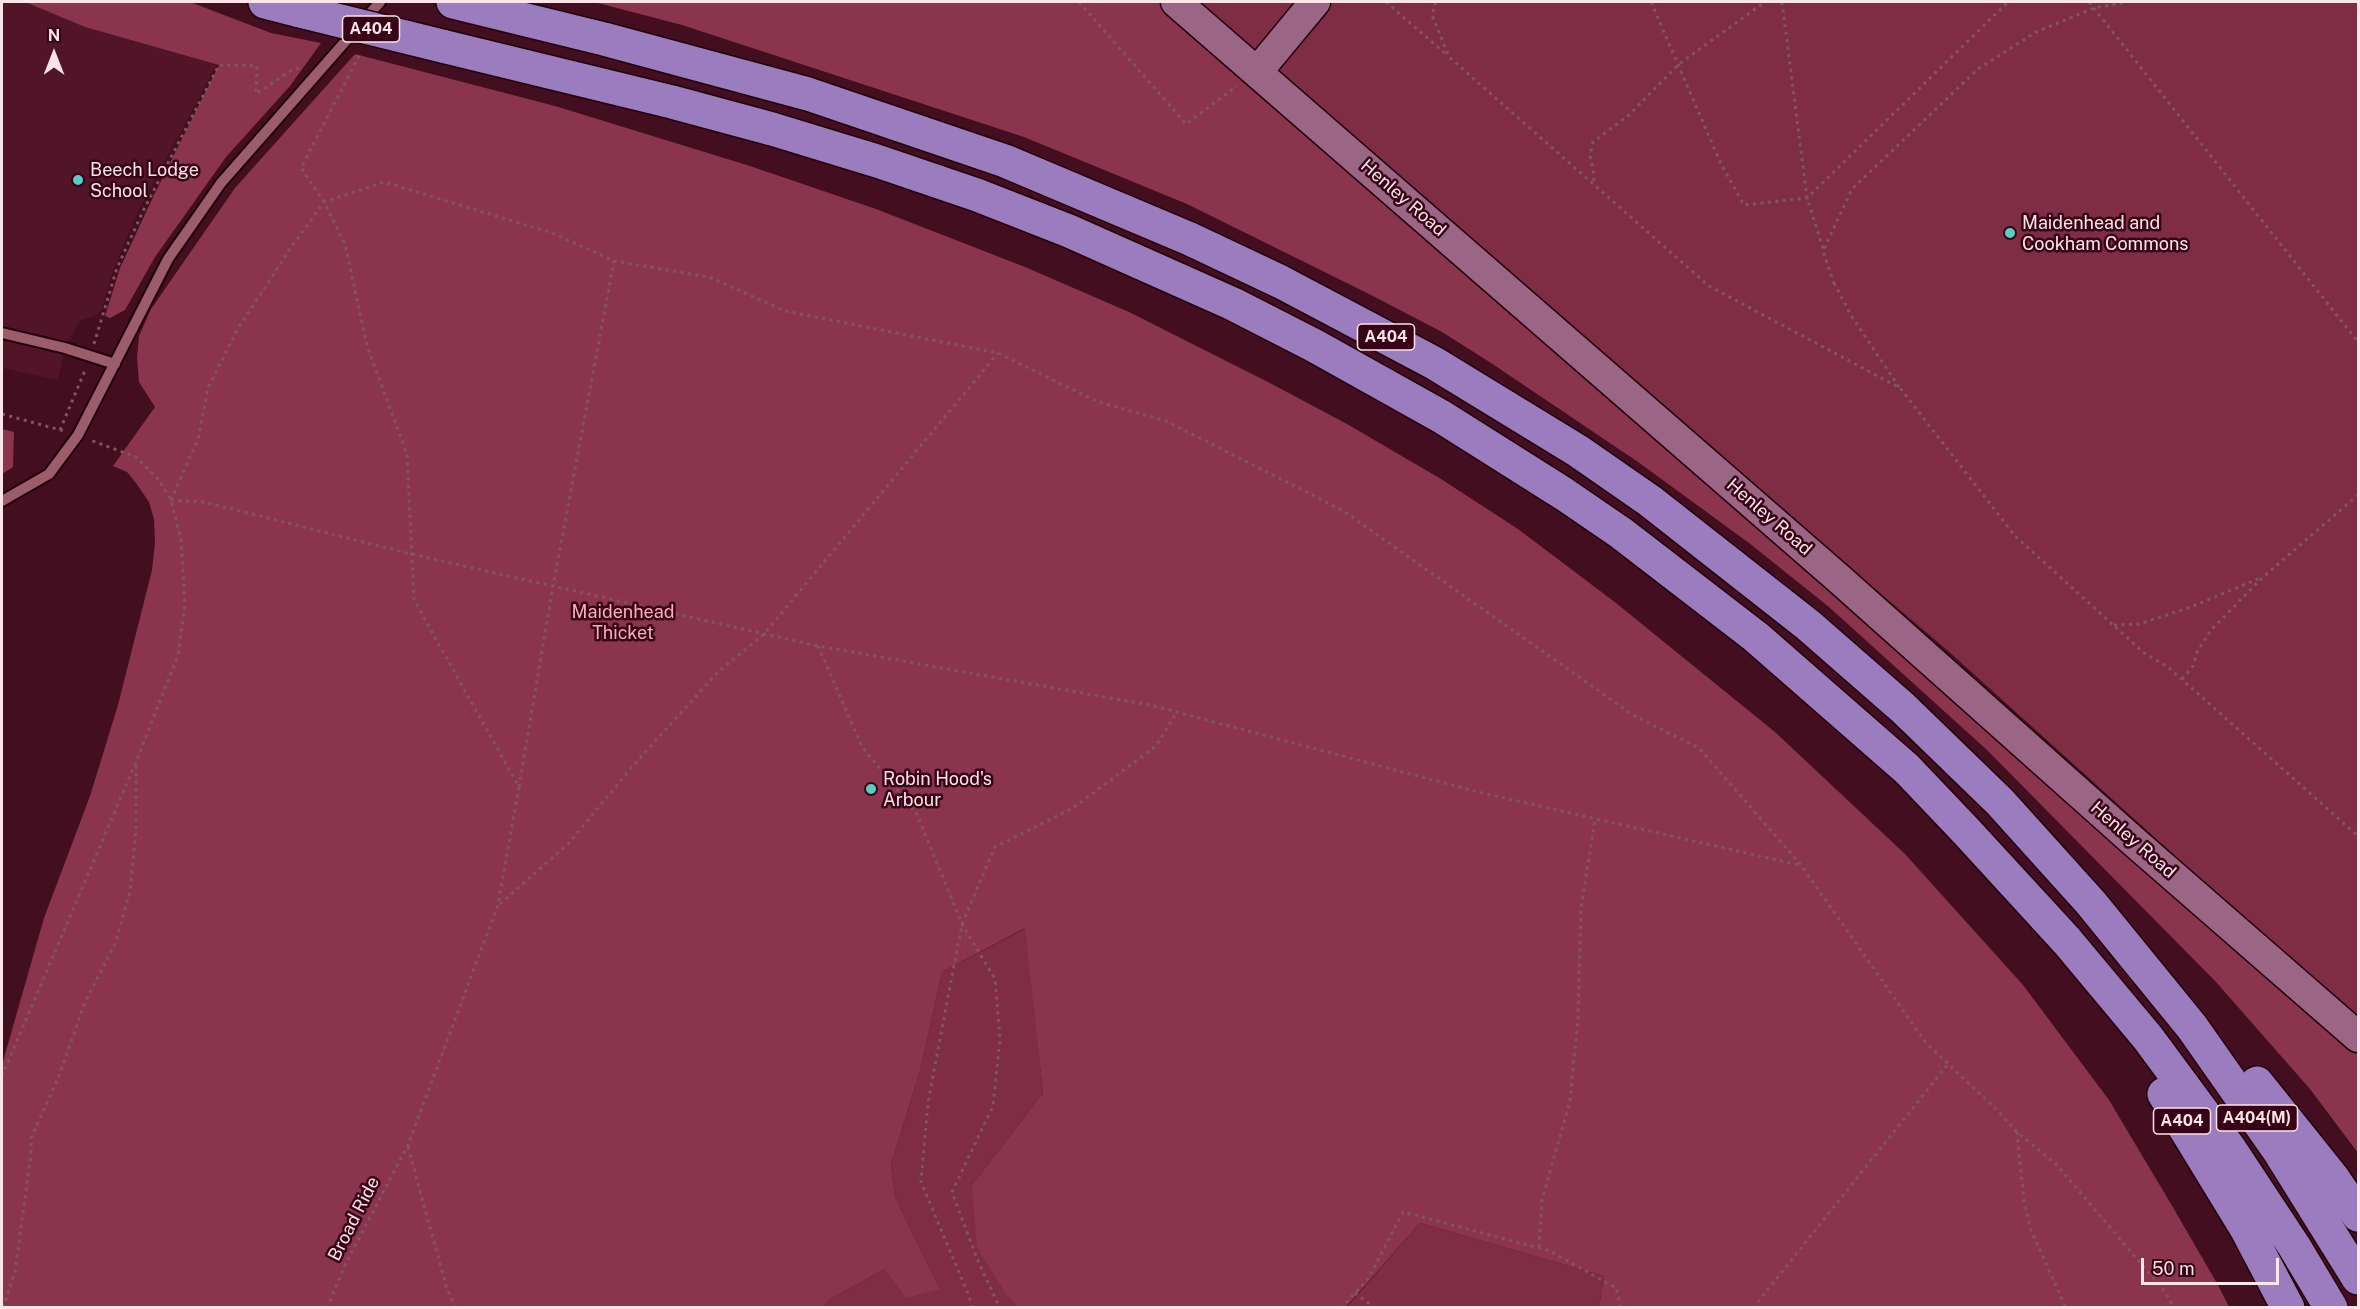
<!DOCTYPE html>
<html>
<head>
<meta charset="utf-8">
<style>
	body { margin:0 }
	#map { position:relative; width:2360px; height:1309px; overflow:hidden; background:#430e20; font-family:"Public Sans",sans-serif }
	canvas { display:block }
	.frame { position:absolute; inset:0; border:3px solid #fbe5e9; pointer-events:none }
	.north { position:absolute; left:24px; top:24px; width:60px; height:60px; -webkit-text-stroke:4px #380316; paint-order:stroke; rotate:0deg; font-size:16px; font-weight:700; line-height:24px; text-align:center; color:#fbe5e9 }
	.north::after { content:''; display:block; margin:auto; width:21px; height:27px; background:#fbe5e9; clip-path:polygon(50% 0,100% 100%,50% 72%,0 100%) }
	.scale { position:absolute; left:2141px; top:1258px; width:138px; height:27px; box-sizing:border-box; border:3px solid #fbe5e9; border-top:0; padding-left:8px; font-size:18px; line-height:21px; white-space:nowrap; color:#fbe5e9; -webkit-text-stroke:4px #380316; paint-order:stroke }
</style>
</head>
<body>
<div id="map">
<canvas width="2360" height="1309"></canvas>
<div class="frame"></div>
<div class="north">N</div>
<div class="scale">50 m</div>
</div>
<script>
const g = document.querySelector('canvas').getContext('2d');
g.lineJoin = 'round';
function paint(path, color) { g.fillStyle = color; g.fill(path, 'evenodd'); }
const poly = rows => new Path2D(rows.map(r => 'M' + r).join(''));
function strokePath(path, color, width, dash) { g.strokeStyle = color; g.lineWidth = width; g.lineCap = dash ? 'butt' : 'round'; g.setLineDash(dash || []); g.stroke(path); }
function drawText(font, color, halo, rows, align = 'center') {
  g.font = font + ' "Public Sans",sans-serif'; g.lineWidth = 5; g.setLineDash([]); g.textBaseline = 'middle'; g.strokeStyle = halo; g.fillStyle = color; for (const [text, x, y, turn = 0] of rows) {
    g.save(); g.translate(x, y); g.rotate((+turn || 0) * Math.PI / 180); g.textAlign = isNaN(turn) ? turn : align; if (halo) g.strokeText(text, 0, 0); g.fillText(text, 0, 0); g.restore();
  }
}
paint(poly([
	[2,2,25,2,85,27,217,64,138,212,114,268,101,311,93,317,81,320,70,337,65,348,58,380,2,368]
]), '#511429');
paint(poly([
	[1197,2,2358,2,2358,1021,1947,650,1647,396],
	[1026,928,1043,1093,972,1185,1008,1297,1017,1307,822,1308,830,1299,885,1269,940,1289,895,1197,891,1165,921,1067,942,972],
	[1420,1223,1604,1276,1599,1307,1346,1308]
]), '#7e2d45');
paint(poly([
	[25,2,190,2,271,33,321,43,290,86,226,157,155,257,125,310,110,318,105,316,120,268,154,195,219,65,85,27],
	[594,2,1161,2,1410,216,2358,1052,2358,1153,2310,1089,2216,982,1987,750,1829,607,1749,543,1638,462,1491,363,1442,332,1371,295,1187,204,1024,137,682,25],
	[355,54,555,106,750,166,876,209,1025,267,1129,312,1268,382,1347,424,1441,479,1518,529,1616,603,1775,732,1905,854,2023,985,2109,1100,2171,1204,2218,1285,2229,1307,1599,1307,1604,1276,1420,1223,1346,1307,1017,1307,1008,1297,977,1248,972,1185,1043,1093,1025,928,942,972,921,1067,891,1165,895,1197,940,1289,906,1298,885,1269,830,1299,822,1308,2,1307,2,1065,44,918,90,796,118,705,152,570,155,542,154,519,149,502,136,483,127,472,113,466,155,407,139,382,137,357,139,336,151,309,235,188],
	[2,429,14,432,13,467,2,474]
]), '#8a344d');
const lane = poly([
	[2,333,65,348,115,364],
	[2,501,49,474,78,435,168,259,221,183,380,2]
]);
const secondary = poly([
	[1176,2,1837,577,2132,840,2358,1037],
	[1257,72,1315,2]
]);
const highway = poly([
	[265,2,300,11],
	[453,2,604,39,808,94,1005,161,1190,239,1281,282,1434,363,1578,451,1650,501,1808,625,1903,708,2000,802,2091,903,2192,1027,2279,1151,2358,1278],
	[442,46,672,102,772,129,877,161,977,195,1069,231,1233,304,1315,346,1442,417,1564,494,1621,533,1756,637,1907,769,1966,831,2067,941,2148,1038,2230,1149,2294,1246,2331,1308],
	[2257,1083,2333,1178,2358,1215],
	[2164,1094,2247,1230,2288,1308]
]);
strokePath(lane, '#23000a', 14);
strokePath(secondary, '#23000a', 33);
strokePath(highway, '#23000a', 36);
strokePath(poly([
	[1079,2,1186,124,1237,86],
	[1386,2,1448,56],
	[1436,2,1432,15,1449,57,1709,286,1900,388,2015,536,2144,653,2168,667,2358,836],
	[1651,2,1721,164,1744,205,1807,198,2008,2],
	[1782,2,1807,198,1824,251],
	[2089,2,2358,342],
	[1594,181,1593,168,1590,156,1593,142,1629,115,1679,64,1765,2],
	[1834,283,1852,317,1899,387],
	[1834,284,1823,251,1852,189,1978,69,2036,32,2094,8,2127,2],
	[94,344,117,268,143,211,219,65,257,66,256,94,292,70,303,67],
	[2,414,64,431],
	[60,430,86,368],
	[171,500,198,439,208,388,237,330,290,249,324,202,384,182,552,233,614,261,709,277,785,311,998,353,1096,401,1166,421,1342,510,1633,715,1699,748,1801,865,1926,1043,1996,1109,2017,1132,2056,1164,2166,1293,2174,1308],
	[171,500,204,502,411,554,818,646,1150,705,1478,792,1799,865],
	[2114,625,2139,624,2191,607,2260,578],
	[818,646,862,747,916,812,962,924,995,979,1000,1039,993,1106,952,1192,978,1261,1000,1308],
	[2182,679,2193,666,2197,652,2211,630,2262,578,2358,495],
	[519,787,553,586,614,261],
	[500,904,568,844,638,760,718,672,764,634,998,353],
	[2,1076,136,762,178,655,185,605,181,539,171,500,159,480,136,457,90,440],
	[2017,1132,2024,1202,2031,1230,2066,1308],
	[408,1147,447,1289,456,1308],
	[1539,1247,1542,1200,1570,1101,1578,1018,1581,908,1595,820],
	[1355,1293,1375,1308],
	[3,1308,15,1272,31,1154,31,1138,59,1076,85,1002,115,944,130,892,136,830,136,763],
	[327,1308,345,1265,408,1145,498,905,519,787,414,600,407,454,367,346,345,244,324,202,301,168,361,52],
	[972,1308,969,1296,921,1182,928,1102,962,924,995,847,1073,808,1156,746,1177,712],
	[1341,1308,1368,1279,1403,1212,1550,1251,1616,1288,1621,1308],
	[1753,1308,1948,1064]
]), '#805562', 3, [3, 4.5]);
strokePath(lane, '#9b5d6c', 10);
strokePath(secondary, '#9b6685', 30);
strokePath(highway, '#9b7cbf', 33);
const highwayBridge = poly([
	[300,11,442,46]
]);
strokePath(highwayBridge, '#23000a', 36, []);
strokePath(highwayBridge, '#9b7cbf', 33);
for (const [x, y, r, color] of [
	[78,180,6,"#58cec0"],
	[2010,233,6,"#58cec0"],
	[871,789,6,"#58cec0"]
]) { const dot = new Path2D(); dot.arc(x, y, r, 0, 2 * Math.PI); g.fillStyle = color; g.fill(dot); strokePath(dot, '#380316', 2); }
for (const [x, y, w] of [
	[371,29,57],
	[1386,337,57],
	[2257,1118,81],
	[2182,1121,57]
]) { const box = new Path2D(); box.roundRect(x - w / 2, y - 13, w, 26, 4.5); g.fillStyle = '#380316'; g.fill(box); strokePath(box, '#fbe5e9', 1.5); }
drawText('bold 16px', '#fbe5e9', null, [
	["A404",371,29],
	["A404",1386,337],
	["A404(M)",2257,1118],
	["A404",2182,1121]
]);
drawText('18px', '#fbe5e9', '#380316', [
	["Beech Lodge",90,170],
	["School",90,191],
	["Maidenhead and",2022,223],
	["Cookham Commons",2022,244],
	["Robin Hood's",883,779],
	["Arbour",883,800]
], 'left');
drawText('18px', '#fbe5e9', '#380316', [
	["Henley Road",1403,198,41],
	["Henley Road",1769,517,41],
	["Henley Road",2133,840,41],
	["Broad Ride",354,1219,-63]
]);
drawText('18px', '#f9aebe', '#380316', [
	["Maidenhead",623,612],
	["Thicket",623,633]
]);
</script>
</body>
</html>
